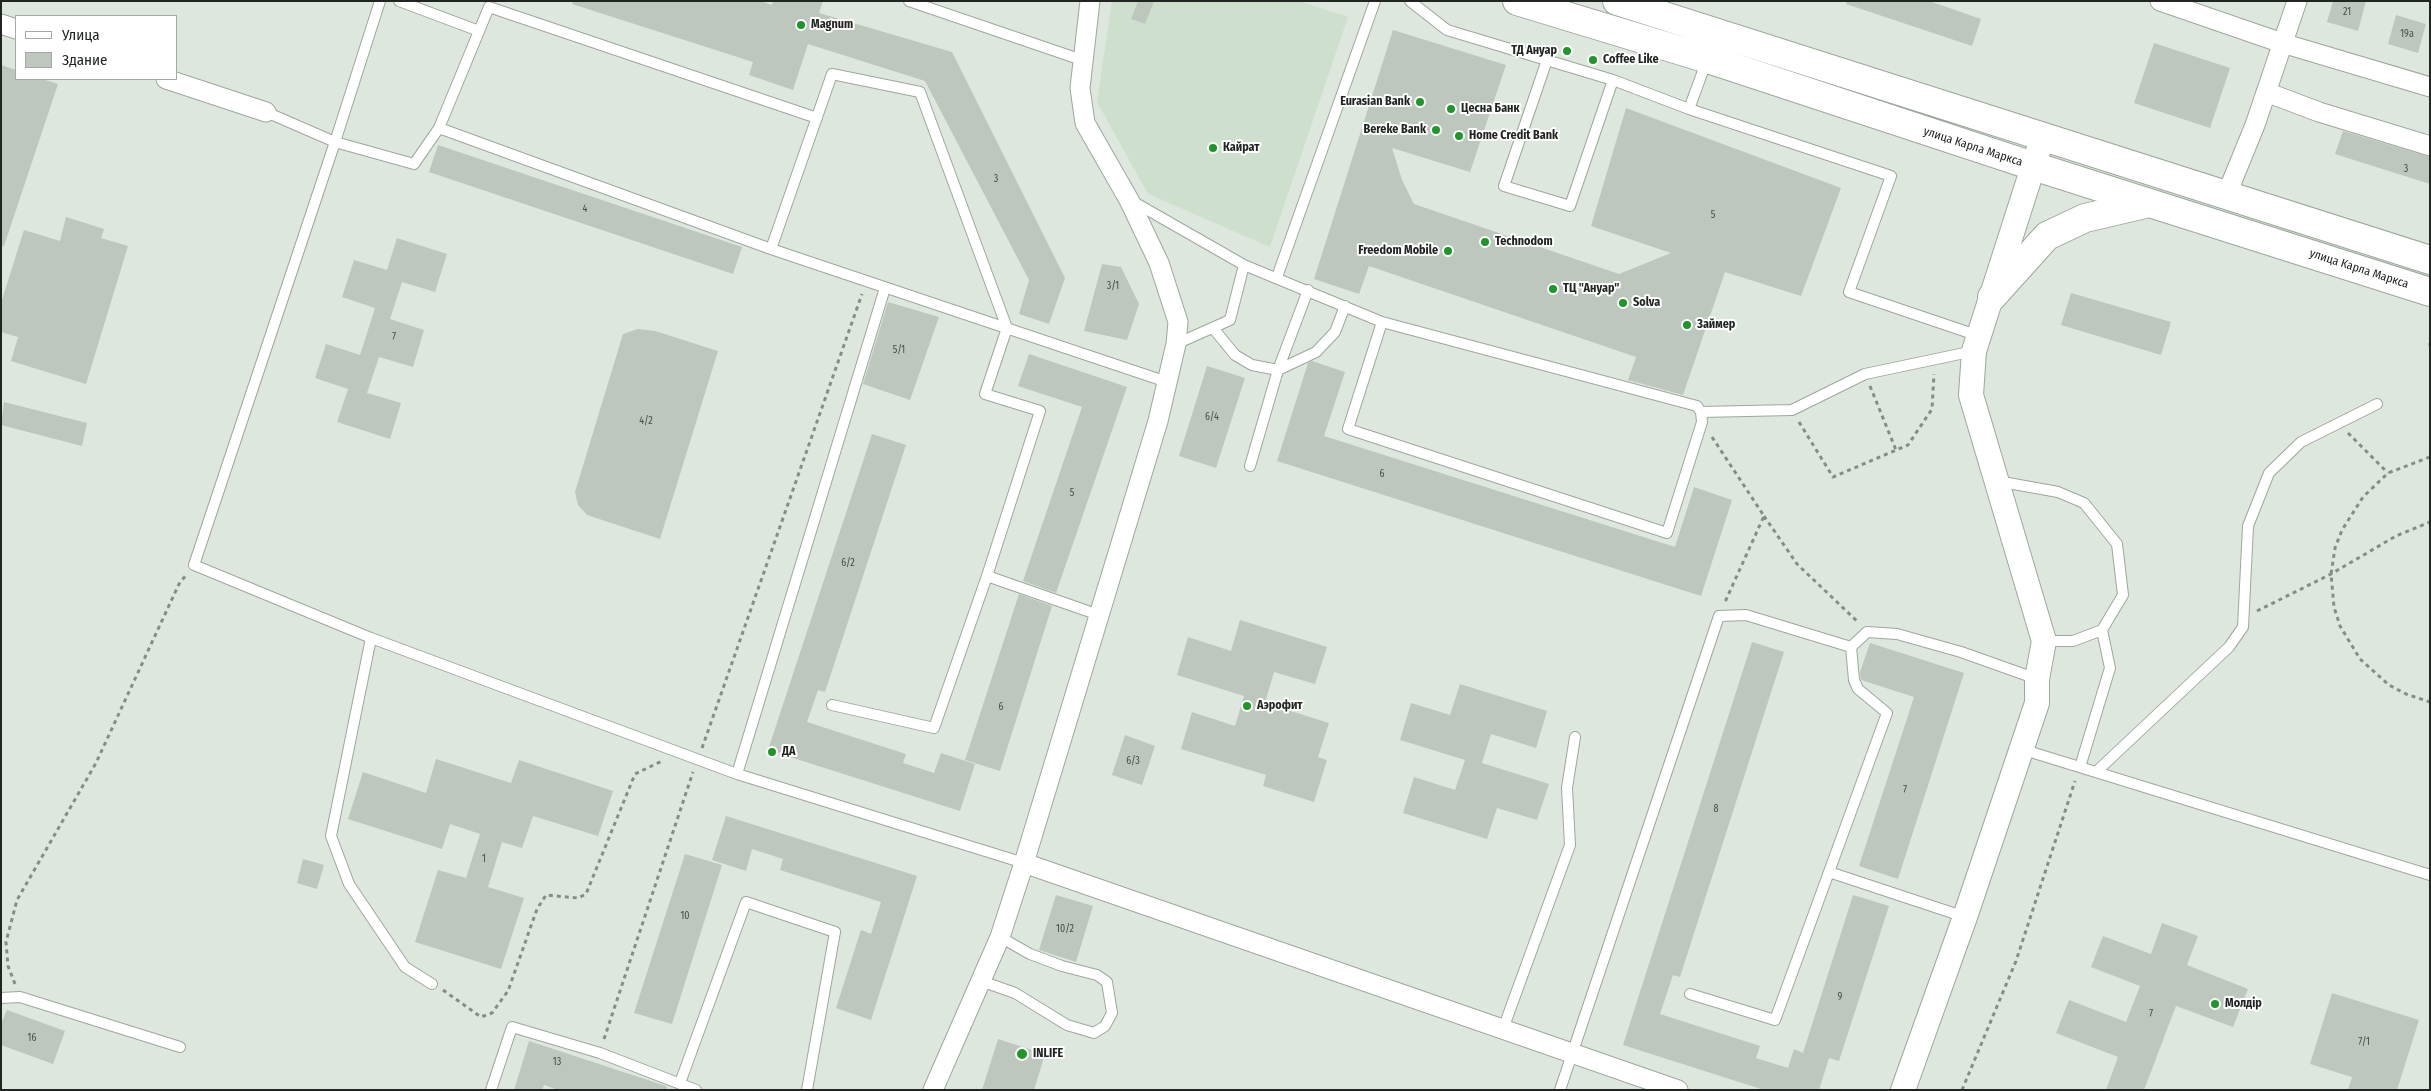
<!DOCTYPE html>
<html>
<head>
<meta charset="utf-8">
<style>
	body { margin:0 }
	#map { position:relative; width:2431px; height:1091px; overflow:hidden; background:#dde7dd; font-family:"Fira Sans Condensed",sans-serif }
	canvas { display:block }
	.frame { position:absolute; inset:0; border:2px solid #212521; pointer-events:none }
	.legend { position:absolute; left:15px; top:15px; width:162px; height:65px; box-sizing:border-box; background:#fff; border:1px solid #a6a8a6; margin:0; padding:6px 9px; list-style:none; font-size:15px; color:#212521 }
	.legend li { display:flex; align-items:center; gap:10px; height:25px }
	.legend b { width:25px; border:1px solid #a6a8a6 }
</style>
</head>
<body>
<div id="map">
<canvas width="2431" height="1091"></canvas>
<div class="frame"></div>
<ul class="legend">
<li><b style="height:6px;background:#fff"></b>Улица</li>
<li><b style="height:14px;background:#bec7bd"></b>Здание</li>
</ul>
</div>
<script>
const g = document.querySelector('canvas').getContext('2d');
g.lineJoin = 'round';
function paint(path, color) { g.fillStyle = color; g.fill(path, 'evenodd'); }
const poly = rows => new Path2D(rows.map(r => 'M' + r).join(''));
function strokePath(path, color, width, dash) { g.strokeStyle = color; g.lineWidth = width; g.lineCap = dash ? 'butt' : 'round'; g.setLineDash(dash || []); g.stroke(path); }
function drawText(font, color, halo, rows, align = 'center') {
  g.font = font + ' "Fira Sans Condensed",sans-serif'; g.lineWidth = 4; g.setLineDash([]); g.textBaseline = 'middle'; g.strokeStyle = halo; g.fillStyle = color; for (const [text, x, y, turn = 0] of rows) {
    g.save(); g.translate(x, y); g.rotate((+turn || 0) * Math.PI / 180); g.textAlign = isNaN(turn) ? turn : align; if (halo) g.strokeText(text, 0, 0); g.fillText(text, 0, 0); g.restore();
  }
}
paint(poly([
	[1112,1,1299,1,1348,17,1270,247,1148,194,1097,102]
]), '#cfdfce');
paint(poly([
	[573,1,760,1,772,5,773,1,823,1,819,13,952,52,1065,278,1049,324,1019,314,1029,280,925,81,808,44,793,90,749,75,753,62,572,4],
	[1138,1,1154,1,1145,24,1131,19],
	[1847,1,1929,1,1981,19,1972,46,1846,4],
	[2333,1,2366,1,2358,31,2327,22],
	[2396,15,2426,24,2418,53,2388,44],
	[1393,30,1506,65,1470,172,1392,148,1402,180,1414,204,1619,274,1671,253,1591,226,1626,108,1841,188,1801,296,1725,272,1683,395,1628,380,1636,357,1369,266,1359,294,1314,279],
	[2154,43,2230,68,2210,128,2134,103],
	[1,65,16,70,16,79,42,79,58,84,4,246,1,246],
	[2343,131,2430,157,2430,184,2335,154],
	[438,145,742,247,733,274,429,172],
	[66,217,104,229,101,238,128,246,86,384,11,361,18,337,1,332,1,303,24,230,60,241],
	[397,238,447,254,435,292,402,282,390,319,424,330,413,367,379,357,367,393,401,403,390,439,337,422,348,389,315,378,326,344,360,355,375,308,342,297,354,260,387,270],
	[1102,264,1121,267,1139,304,1127,340,1084,331],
	[2071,293,2171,322,2161,355,2061,325],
	[888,302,939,317,910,400,863,384],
	[638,329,655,331,718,351,660,539,587,515,578,505,575,492,623,334],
	[1029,354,1127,387,1056,593,1023,581,1082,407,1018,386],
	[1312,361,1345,372,1324,436,1675,547,1694,487,1732,500,1701,596,1277,461,1308,363],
	[1207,366,1245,378,1216,468,1179,456],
	[4,402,87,423,82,446,1,425],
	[872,434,906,445,825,692,818,690,807,722,906,754,903,763,934,773,941,753,975,764,960,811,768,750],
	[1019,594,1052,606,1000,771,965,760],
	[1240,620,1327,647,1315,684,1274,672,1265,703,1329,723,1318,757,1327,760,1314,802,1263,786,1266,775,1181,749,1192,712,1235,726,1244,696,1177,675,1188,637,1231,651],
	[1752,642,1784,652,1680,977,1673,975,1660,1014,1760,1046,1756,1058,1788,1068,1794,1049,1803,1053,1853,895,1889,906,1839,1061,1829,1058,1819,1090,1764,1090,1623,1045],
	[1870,643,1964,673,1898,879,1859,866,1914,697,1861,680,1860,672],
	[1460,684,1547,711,1536,748,1491,734,1482,763,1549,784,1537,820,1497,808,1487,839,1403,813,1414,777,1455,790,1465,760,1400,740,1411,703,1450,715],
	[1125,735,1155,746,1142,785,1112,775],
	[436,759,511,783,519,760,613,791,598,836,533,816,522,848,502,842,488,887,524,898,501,969,415,942,438,870,466,878,480,834,450,824,442,849,348,819,363,772,426,793],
	[726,816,917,876,871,1020,836,1008,861,930,871,934,881,902,780,870,783,859,752,849,746,871,712,860],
	[685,854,722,865,672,1024,634,1013],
	[303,859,324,865,317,889,297,883],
	[1056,895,1093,906,1076,962,1039,950],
	[2162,923,2198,936,2187,965,2248,989,2233,1027,2176,1006,2144,1090,2106,1090,2118,1057,2056,1033,2069,1000,2126,1022,2140,986,2091,967,2103,936,2151,954],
	[2332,993,2419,1020,2397,1090,2348,1090,2352,1077,2310,1064],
	[7,1010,65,1031,53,1064,1,1045,1,1024],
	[998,1039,1045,1054,1034,1090,982,1090],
	[529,1041,666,1086,668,1090,558,1090,544,1085,542,1090,514,1090]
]), '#bec7bd');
const service = poly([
	[380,1,335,142,414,164,439,128],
	[399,1,479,31],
	[909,1,1082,60],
	[1410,1,1447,30,1613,80,1689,109,1707,60],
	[1547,60,1504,186,1570,206,1613,80],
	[1689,109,1891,176,1849,292,1979,336],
	[266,112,335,142,194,565,371,638,737,774],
	[817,118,489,7,439,128,771,249,1167,382],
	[1132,201,1244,265,1382,322,1697,406,1701,412,1792,410,1865,374,1974,351],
	[771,249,832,74,920,92,1007,328,985,394,1040,411,987,576,1099,615],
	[1277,277,1375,1],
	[885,288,737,774,1024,863],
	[1382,322,1348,429,1667,533,1702,422,1701,412],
	[1213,328,1235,355,1252,365,1278,370,1316,352,1335,332,1345,306],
	[1176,344,1230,320,1244,265],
	[1250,466,1278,370,1308,290],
	[1997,481,2058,492,2084,503,2117,544,2123,595,2102,630,2073,641,2044,641],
	[371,638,331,836,349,884,405,967,432,984],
	[832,705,934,728,987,576],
	[2021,749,2430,875],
	[2080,767,2110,668,2102,630],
	[2096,772,2229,647,2243,627,2248,526,2269,473,2301,442,2377,404],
	[1829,872,1965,917],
	[981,981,1015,993,1067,1025,1094,1033,1105,1026,1112,1013,1107,982,1097,975,1062,966,1030,954,1000,937],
	[1690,994,1775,1020,1887,713,1858,689,1854,680,1851,647],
	[1,998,20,997,180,1047],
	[1503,1029,1570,845,1567,788,1575,737],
	[680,1083,746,902,835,932,807,1090],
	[491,1090,512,1027,600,1053,696,1090],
	[1560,1090,1719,616,1746,615,1851,647,1867,632,1897,634,1961,652,2037,679]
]);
const minor = poly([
	[2160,1,2282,43,2430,87],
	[1,24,16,29],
	[166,79,266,112],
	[2266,92,2319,112,2430,146],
	[2226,196,2255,125,2297,1],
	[1024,863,1678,1090],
	[933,1090,1000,937,1024,863,1158,421,1176,344,1178,322,1159,263,1129,200,1085,123,1080,88,1090,1]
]);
const tertiary = poly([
	[1903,1090,1965,917,2037,703,2037,679,2044,641,1971,395,1974,351,2043,136]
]);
const primary = poly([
	[1517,1,1708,59,2033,166,2430,292],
	[1617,1,2430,260],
	[1992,297,2047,236,2085,218,2145,204]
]);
strokePath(service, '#9ea79d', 12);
strokePath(minor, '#9ea79d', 21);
strokePath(tertiary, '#9ea79d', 26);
strokePath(primary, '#9ea79d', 30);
strokePath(poly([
	[2430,343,2430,346],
	[1870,386,1896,450],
	[1799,422,1833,477,1908,445,1932,409,1934,374],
	[2348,433,2388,473],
	[1712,437,1764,516,1725,602],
	[2430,457,2388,473,2363,497,2342,530,2335,548,2331,574,2334,607,2340,626,2360,659,2389,685,2406,694,2430,702],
	[1764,516,1797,564,1858,622],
	[2257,611,2331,574,2396,536,2430,522],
	[702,748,862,294],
	[15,984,8,966,6,942,17,900,96,763,179,584,186,575],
	[443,990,481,1017,492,1013,508,991,537,909,546,895,578,898,586,894,635,774,662,761],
	[604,1039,693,772],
	[1962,1090,2016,961,2075,781]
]), '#868d86', 3, [4, 4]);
strokePath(service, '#fff', 10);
strokePath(minor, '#fff', 19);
strokePath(tertiary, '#fff', 24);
strokePath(primary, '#fff', 28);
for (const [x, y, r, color] of [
	[801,25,5,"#1d9728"],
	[1567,51,5,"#1d9728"],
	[1593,60,5,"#1d9728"],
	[1420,102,5,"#1d9728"],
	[1451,109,5,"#1d9728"],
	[1436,130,5,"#1d9728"],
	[1459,136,5,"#1d9728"],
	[1213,148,5,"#1d9728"],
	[1485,242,5,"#1d9728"],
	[1448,251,5,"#1d9728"],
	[1553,289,5,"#1d9728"],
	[1623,303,5,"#1d9728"],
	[1687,325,5,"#1d9728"],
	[1247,706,5,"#1d9728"],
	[772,752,5,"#1d9728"],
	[2215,1004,5,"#1d9728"],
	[1022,1054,6,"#1d9728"]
]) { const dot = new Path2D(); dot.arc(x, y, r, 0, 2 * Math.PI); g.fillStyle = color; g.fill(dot); strokePath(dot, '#fff', 2); }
drawText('10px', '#484e48', null, [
	["21",2347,12],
	["19а",2407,34],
	["3",2406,169],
	["3",996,179],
	["4",585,209],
	["5",1713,215],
	["3/1",1113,286],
	["7",394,337],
	["5/1",899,350],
	["6/4",1212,417],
	["4/2",646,421],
	["6",1382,474],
	["5",1072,493],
	["6/2",848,563],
	["6",1001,707],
	["6/3",1133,761],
	["7",1905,790],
	["8",1716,809],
	["1",484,859],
	["10",685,916],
	["10/2",1065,929],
	["9",1840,997],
	["7",2151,1014],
	["16",32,1038],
	["7/1",2364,1042],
	["13",557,1062]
]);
drawText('bold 12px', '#212521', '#fff', [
	["Magnum",811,25],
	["ТД Ануар",1557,51,"right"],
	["Coffee Like",1603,60],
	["Eurasian Bank",1410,102,"right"],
	["Цесна Банк",1461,109],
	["Bereke Bank",1426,130,"right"],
	["Home Credit Bank",1469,136],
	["Кайрат",1223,148],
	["Technodom",1495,242],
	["Freedom Mobile",1438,251,"right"],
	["ТЦ \"Ануар\"",1563,289],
	["Solva",1633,303],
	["Займер",1697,325],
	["Аэрофит",1257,706],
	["ДА",782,752],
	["Молдiр",2225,1004],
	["INLIFE",1033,1054]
], 'left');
drawText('12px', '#212521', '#fff', [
	["улица Карла Маркса",1973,147,18],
	["улица Карла Маркса",2359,269,18]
]);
</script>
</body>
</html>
